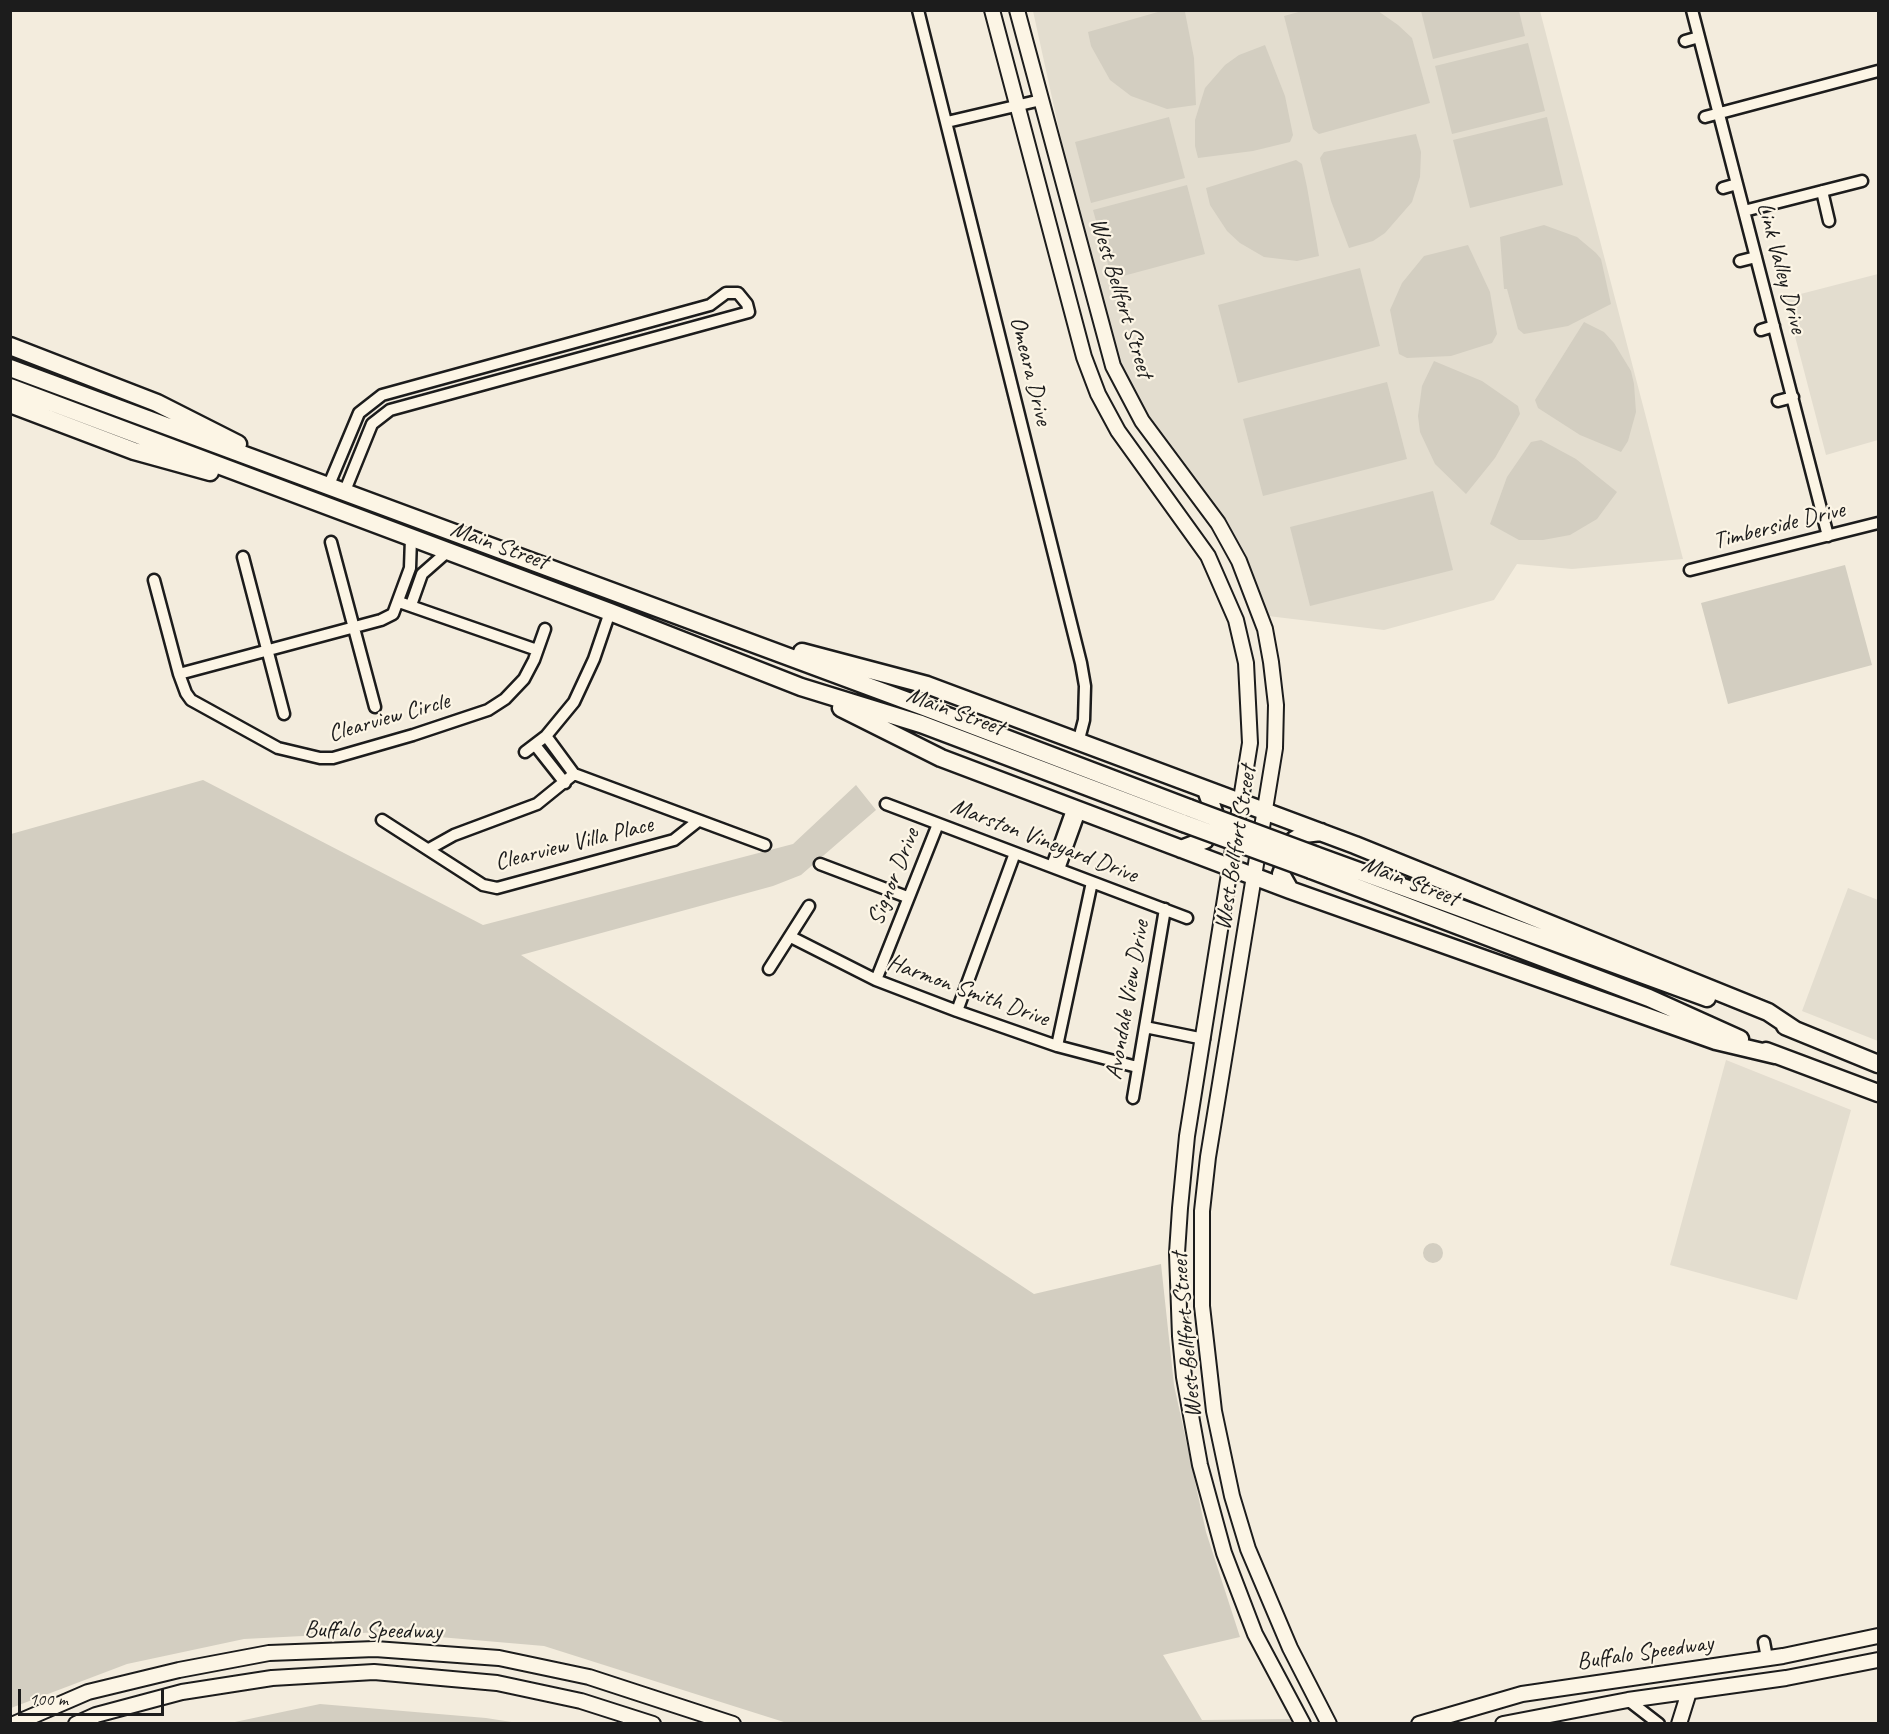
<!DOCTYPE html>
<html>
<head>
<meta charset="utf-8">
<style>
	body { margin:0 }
	#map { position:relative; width:1889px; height:1734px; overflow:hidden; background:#f3ecdd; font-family:Caveat,sans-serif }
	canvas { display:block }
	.frame { position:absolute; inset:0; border:12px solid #1c1c1c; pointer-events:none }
	.scale { position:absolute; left:18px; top:1689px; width:146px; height:27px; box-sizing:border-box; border:3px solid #1c1c1c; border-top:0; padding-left:8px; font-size:18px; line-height:21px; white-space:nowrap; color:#1c1c1c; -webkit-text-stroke:4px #fcf5e5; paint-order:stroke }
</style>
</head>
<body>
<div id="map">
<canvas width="1889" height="1734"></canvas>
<div class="frame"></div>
<div class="scale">100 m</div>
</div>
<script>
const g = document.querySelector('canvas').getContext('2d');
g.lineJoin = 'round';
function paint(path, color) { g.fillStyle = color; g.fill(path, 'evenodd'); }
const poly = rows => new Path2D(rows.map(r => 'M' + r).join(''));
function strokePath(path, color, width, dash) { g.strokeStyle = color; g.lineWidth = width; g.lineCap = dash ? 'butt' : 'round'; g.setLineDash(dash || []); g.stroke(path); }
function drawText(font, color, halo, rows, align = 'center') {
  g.font = font + ' Caveat,sans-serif'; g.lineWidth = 4.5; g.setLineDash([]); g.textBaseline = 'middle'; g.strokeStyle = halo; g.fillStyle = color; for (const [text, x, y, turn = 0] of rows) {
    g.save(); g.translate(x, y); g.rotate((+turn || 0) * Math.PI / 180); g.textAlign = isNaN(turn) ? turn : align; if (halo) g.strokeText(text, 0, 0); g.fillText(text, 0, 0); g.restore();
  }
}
paint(poly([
	[1033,11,1540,11,1683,559,1572,569,1517,564,1494,600,1384,630,1268,616,1207,496,1128,391,1092,280],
	[1878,274,1878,440,1826,455,1785,298],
	[1848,888,1878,900,1878,1041,1802,1011],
	[1726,1060,1851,1110,1797,1300,1670,1265]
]), '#e3ddcf');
paint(poly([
	[1165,10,1185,12,1194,58,1196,105,1167,109,1131,96,1110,80,1091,46,1088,32],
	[1306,10,1378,11,1398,25,1412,38,1430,103,1319,134,1313,129,1284,16],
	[1421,11,1519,11,1525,36,1433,59],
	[1528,43,1545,111,1452,134,1435,66],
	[1265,45,1285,96,1293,135,1290,142,1253,151,1198,158,1195,146,1195,120,1205,88,1225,65,1239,55],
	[1169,117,1185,178,1091,203,1075,142],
	[1547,117,1563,185,1470,208,1453,140],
	[1416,134,1421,152,1420,177,1412,202,1385,233,1373,241,1349,248,1331,201,1320,158,1324,152],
	[1296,160,1302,164,1307,187,1319,256,1297,261,1264,257,1240,243,1227,231,1210,205,1206,188],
	[1187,185,1205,254,1112,279,1093,210],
	[1544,225,1577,237,1596,253,1601,259,1611,304,1568,326,1524,334,1518,329,1507,289,1504,289,1500,237],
	[1468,245,1490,292,1497,334,1492,343,1451,356,1407,358,1399,354,1390,310,1402,283,1424,256],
	[1360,268,1380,346,1238,383,1218,305],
	[1584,322,1604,332,1614,343,1631,371,1634,384,1636,412,1628,441,1621,452,1580,435,1538,408,1535,400],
	[1434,361,1482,381,1518,406,1520,414,1495,458,1466,494,1435,464,1420,432,1418,416,1422,386],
	[1387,382,1407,459,1263,496,1243,419],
	[1541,440,1576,459,1617,492,1597,519,1570,535,1543,540,1519,540,1490,524,1507,477,1531,442],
	[1433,491,1453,570,1310,606,1290,527],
	[1845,565,1872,665,1728,704,1701,603],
	[203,780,483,925,793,844,856,785,876,810,801,875,773,886,521,955,1034,1294,1161,1264,1174,1385,1206,1532,1240,1637,1163,1655,1202,1720,1293,1719,1295,1723,787,1723,544,1646,381,1632,244,1639,127,1664,11,1708,11,834],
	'1423 1253a10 10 0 1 1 20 0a10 10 0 1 1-20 0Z',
	[320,1704,486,1718,518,1723,230,1723]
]), '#d3cec1');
const minor = poly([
	[918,10,1081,663,1085,686,1084,720,1078,743],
	[1692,10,1828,536],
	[1685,41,1699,37],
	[1705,117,1878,71],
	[947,122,1041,100],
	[1723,188,1737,184],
	[1822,191,1829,221],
	[1744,211,1862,181],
	[1740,261,1756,257],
	[1761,330,1774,326],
	[1778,401,1793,397],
	[328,487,359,413,382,395,710,305,726,293,738,293,747,304,749,312,390,410,372,424,344,493],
	[331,542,375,707],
	[243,557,284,714],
	[1690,570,1878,523],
	[154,580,179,674,186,693,191,700,278,748,320,758,333,758,413,735,488,710,505,699,524,679,534,660,545,629],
	[399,602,537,650],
	[411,605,422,574,447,552],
	[179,674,381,620,393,614,410,568,411,538],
	[546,736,574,774,765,845],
	[535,745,565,783],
	[525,752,546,736,574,702,594,659,610,612],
	[886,804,1187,918],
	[382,820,483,885,497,888,674,840,698,821],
	[429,849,454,835,537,804,574,774],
	[820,864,907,897],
	[1052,866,1073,807],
	[1059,869,1080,811],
	[791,937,876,980,957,1011,1057,1046,1137,1067],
	[769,969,809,906],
	[876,980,938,824],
	[957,1011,1015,853],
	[1145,1027,1204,1039],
	[1057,1046,1092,882],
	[1133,1098,1165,909],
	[1764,1642,1767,1658],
	[1628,1700,1659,1724]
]);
const secondary = poly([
	[992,10,1084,357,1098,394,1118,431,1208,556,1236,620,1246,663,1250,743,1187,1136,1180,1208,1177,1253,1180,1336,1184,1377,1200,1465,1224,1553,1255,1634,1303,1724],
	[1017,10,1113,366,1142,421,1218,523,1239,561,1265,629,1271,662,1276,705,1275,748,1208,1157,1202,1211,1202,1306,1214,1411,1232,1496,1248,1549,1290,1648,1329,1724],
	[14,1724,88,1692,179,1670,269,1653,375,1649,499,1658,589,1677,733,1724],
	[76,1724,96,1715,182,1692,272,1678,374,1672,497,1683,581,1701,653,1724],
	[1419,1724,1522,1694,1783,1656,1878,1636],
	[1503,1724,1628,1700,1786,1678,1878,1660],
	[1679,1724,1689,1692]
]);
const trunk = poly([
	[10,346,157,403,238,444],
	[10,368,924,707,1189,808],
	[10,387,610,612,801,687,921,724,1183,823],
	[10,404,134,451,210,472],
	[802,652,927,685,1355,845,1768,1012,1795,1030],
	[841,708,941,758,1290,890,1716,1041,1775,1055],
	[1181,849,1205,840,1214,812,1206,790],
	[1315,855,1707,998],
	[1311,870,1649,998,1740,1039],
	[1290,890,1281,874,1294,840,1304,834,1321,832],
	[1785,1026,1878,1064],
	[1766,1051,1878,1093]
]);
strokePath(minor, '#1c1c1c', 15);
strokePath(secondary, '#1c1c1c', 18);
strokePath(trunk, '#1c1c1c', 21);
strokePath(minor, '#fcf5e5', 10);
strokePath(secondary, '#fcf5e5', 14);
strokePath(trunk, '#fcf5e5', 16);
const trunkBridge = poly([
	[1189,808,1315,855],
	[1183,823,1311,870]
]);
strokePath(trunkBridge, '#1c1c1c', 21, []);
strokePath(trunkBridge, '#fcf5e5', 16);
drawText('24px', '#1c1c1c', '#fcf5e5', [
	["Link Valley Drive",1781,268,75],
	["West Bellfort Street",1121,298,73],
	["Omeara Drive",1030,371,76],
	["Timberside Drive",1779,526,-14],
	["Main Street",499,546,20],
	["Main Street",955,712,20],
	["Clearview Circle",389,718,-16],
	["Marston Vineyard Drive",1044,841,21],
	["Clearview Villa Place",574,844,-14],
	["West Bellfort Street",1236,848,-81],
	["Signor Drive",894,877,-68],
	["Main Street",1410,882,21],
	["Harmon Smith Drive",968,991,20],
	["Avondale View Drive",1128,1000,-80],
	["West Bellfort Street",1187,1335,-95],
	["Buffalo Speedway",373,1631,1],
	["Buffalo Speedway",1645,1653,-8]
]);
</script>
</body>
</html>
